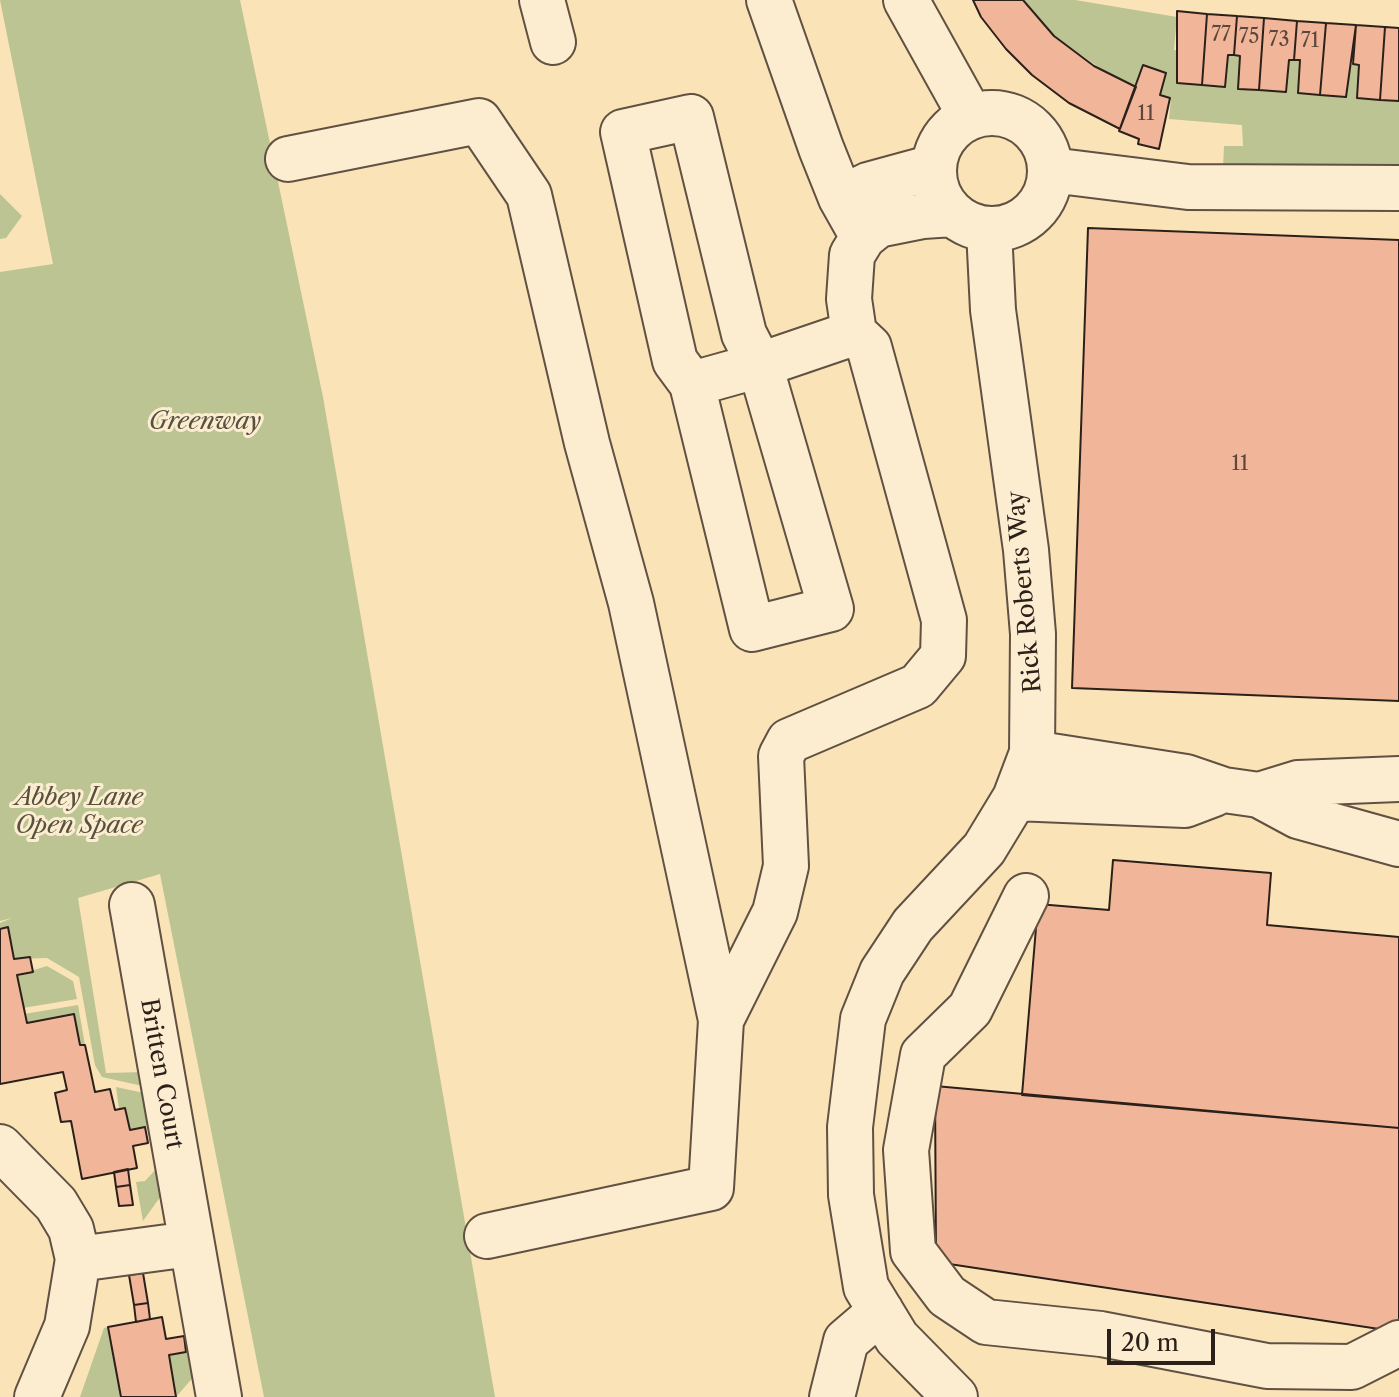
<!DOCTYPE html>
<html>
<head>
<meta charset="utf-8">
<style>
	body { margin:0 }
	#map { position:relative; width:1399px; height:1397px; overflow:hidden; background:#fbe3b8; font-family:"Libre Caslon Text",serif }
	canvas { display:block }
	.scale { position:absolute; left:1107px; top:1329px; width:108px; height:36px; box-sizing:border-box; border:4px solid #2c201a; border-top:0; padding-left:10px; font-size:24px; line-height:28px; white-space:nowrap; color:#2c201a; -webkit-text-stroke:6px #fcedd1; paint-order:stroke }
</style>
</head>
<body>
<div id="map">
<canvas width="1399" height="1397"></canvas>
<div class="scale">20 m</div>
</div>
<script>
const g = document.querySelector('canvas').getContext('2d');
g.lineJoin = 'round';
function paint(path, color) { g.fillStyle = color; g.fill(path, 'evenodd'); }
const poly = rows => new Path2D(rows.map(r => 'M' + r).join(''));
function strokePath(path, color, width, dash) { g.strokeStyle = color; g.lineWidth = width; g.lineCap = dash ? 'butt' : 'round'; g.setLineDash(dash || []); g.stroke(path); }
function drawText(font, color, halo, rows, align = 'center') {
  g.font = font + ' "Libre Caslon Text",serif'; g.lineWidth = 6; g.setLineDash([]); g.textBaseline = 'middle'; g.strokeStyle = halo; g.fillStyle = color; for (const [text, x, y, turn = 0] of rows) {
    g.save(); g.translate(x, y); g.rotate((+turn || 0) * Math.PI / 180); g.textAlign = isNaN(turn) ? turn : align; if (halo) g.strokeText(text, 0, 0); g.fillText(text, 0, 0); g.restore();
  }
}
paint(poly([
	[0,0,240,0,323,397,495,1397,264,1397,160,874,78,898,106,1073,144,1072,147,1087,102,1077,95,1065,79,977,47,958,14,959,8,927,0,929,0,923,12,918,0,921,0,272,53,264],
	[1023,0,1075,0,1177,17,1174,50,1179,51,1177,83,1225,87,1228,55,1234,55,1240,56,1238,89,1286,92,1289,60,1300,60,1298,93,1345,97,1348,64,1359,65,1357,98,1399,101,1399,166,1223,168,1224,146,1243,146,1242,125,1169,119,1171,99,1160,95,1166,73,1143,65,1136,87,1120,82,1054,36],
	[0,194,22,216,6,238,0,239],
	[47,966,73,981,77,999,23,1008,17,975],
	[78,1005,85,1045,80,1045,73,1015,27,1023,24,1014],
	[116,1087,144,1093,151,1126,130,1130,126,1109,119,1109],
	[158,1167,163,1193,143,1221,136,1182,145,1181],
	[108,1327,121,1397,80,1397,104,1328],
	[190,1347,196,1374,176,1397,169,1355,186,1352]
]), '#bbc492');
const building = poly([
	[973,0,1023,0,1054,36,1094,66,1136,87,1120,129,1069,103,1032,75,1006,49,981,17,973,0],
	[1177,11,1207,14,1202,85,1177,83,1177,11],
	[1207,14,1237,16,1234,55,1228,55,1225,87,1202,85,1207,14],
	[1237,16,1264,18,1259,90,1238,89,1240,56,1234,55,1237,16],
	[1264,18,1297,21,1294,60,1289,60,1286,92,1259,90,1264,18],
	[1297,21,1326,23,1320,95,1298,93,1300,60,1294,60,1297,21],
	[1326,23,1356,25,1346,97,1320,95,1326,23],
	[1356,25,1385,27,1380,100,1357,98,1359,65,1353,64,1356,25],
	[1385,27,1399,28,1399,101,1380,100,1385,27],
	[1143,65,1166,73,1160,95,1170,98,1159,149,1138,144,1139,139,1119,131,1143,65],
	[1088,228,1399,240,1399,701,1072,688,1088,228],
	[1113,860,1271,873,1267,925,1399,937,1399,1128,1022,1095,1038,904,1109,910,1113,860],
	[8,927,14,959,30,957,33,972,17,975,27,1023,74,1014,80,1045,85,1045,95,1092,110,1089,115,1110,125,1108,130,1130,145,1127,148,1143,133,1146,137,1168,82,1179,71,1121,61,1122,55,1093,67,1090,63,1072,0,1084,0,929,8,927],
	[935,1086,1399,1128,1399,1332,936,1262,935,1086],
	[128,1169,130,1185,116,1187,114,1172,128,1169],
	[130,1185,133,1205,119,1206,116,1187,130,1185],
	[143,1273,148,1303,134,1305,129,1275,143,1273],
	[148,1303,150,1319,136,1322,134,1305,148,1303],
	[162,1317,166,1339,184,1336,186,1352,169,1355,176,1397,121,1397,108,1327,162,1317]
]);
paint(building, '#f1b69a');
strokePath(building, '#2c201a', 2);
const minor = poly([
	[542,0,553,42],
	[769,0,821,148,841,198,863,237],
	[906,0,971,117],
	'934 171a58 58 0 1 1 116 0a58 58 0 1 1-116 0Z',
	[691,117,744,334,760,365,831,609,752,629,692,384,675,361,623,132,691,117],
	[288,159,479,121,529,195,587,443,631,603,721,1020,711,1188,487,1236],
	[1051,170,1188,187,1399,188],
	[841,198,868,185,934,167],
	[692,384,760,365,854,333],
	[1032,753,1186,777,1224,790,1259,795,1298,783,1399,779],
	[1259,795,1298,816,1399,844],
	[1015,798,1185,805,1214,794],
	[1026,896,970,1009,923,1055,906,1150,913,1251,947,1296,986,1322,1101,1334,1267,1366,1352,1367,1399,1343],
	[132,905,219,1397],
	[721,1020,775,912,786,866,781,756,789,741,918,686,943,656,944,620,869,347,854,333,849,299,852,255,863,237,878,225,923,216,953,214],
	[0,1147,56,1204,71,1229,78,1259,67,1326,37,1397],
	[78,1259,190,1244],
	[832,1397,846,1341,881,1311],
	[955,1397,897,1338,866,1287,851,1195,850,1127,863,1019,882,972,913,925,984,849,1015,798,1032,753,1033,634,1026,550,993,310,989,230]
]);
strokePath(minor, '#605142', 48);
strokePath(minor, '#fcedd1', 44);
drawText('20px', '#5d463a', null, [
	["77",1221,35],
	["75",1249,37],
	["73",1279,40],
	["71",1310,41],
	["11",1146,114],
	["11",1240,464]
]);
drawText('italic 24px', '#57513e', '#fcedd1', [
	["Greenway",205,422],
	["Abbey Lane",79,798],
	["Open Space",79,826]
]);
drawText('24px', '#2c201a', '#fcedd1', [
	["Rick Roberts Way",1025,592,-95],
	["Britten Court",161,1074,80]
]);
</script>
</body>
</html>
